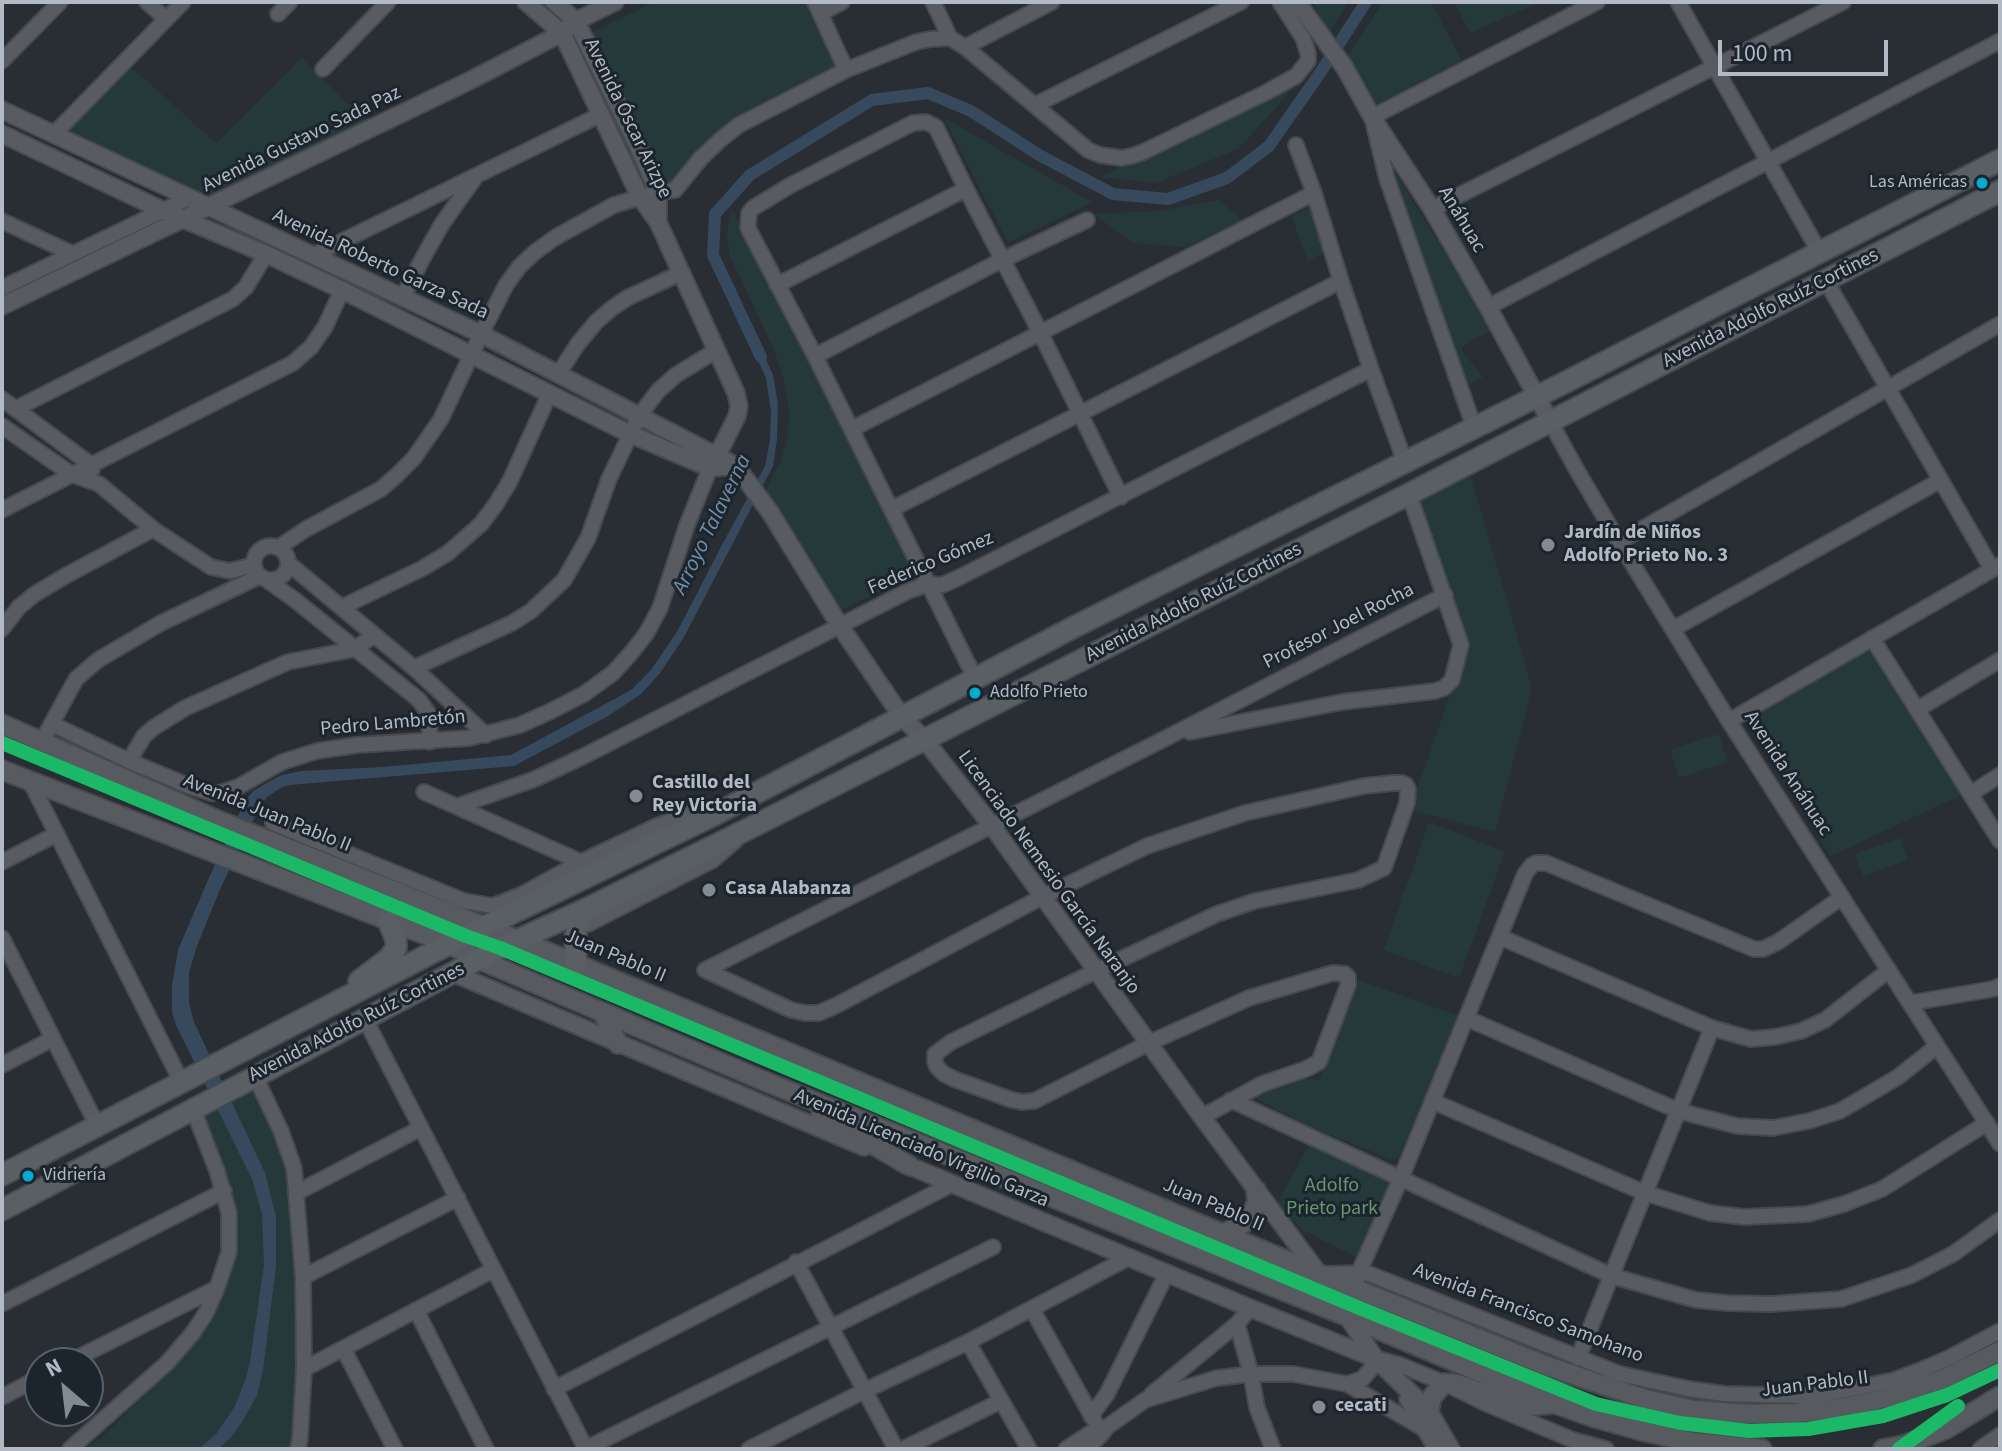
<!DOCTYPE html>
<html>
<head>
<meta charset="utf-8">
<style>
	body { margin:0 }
	#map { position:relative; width:2002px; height:1451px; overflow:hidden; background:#282e34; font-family:"Source Sans 3",sans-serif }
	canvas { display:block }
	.frame { position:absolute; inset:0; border:4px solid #b2bbc5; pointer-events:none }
	.north { position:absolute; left:24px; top:1347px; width:80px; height:80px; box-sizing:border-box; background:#1c252e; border:2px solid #58616a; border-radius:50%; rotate:332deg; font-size:22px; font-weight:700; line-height:32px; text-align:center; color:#b2bbc5 }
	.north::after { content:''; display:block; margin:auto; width:28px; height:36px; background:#828a92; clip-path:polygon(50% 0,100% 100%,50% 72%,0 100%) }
	.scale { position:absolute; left:1718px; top:40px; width:170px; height:36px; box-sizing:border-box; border:4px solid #b2bbc5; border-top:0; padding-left:10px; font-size:24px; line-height:28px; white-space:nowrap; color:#b2bbc5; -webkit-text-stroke:6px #1c252e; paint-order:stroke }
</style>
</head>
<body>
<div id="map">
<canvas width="2002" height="1451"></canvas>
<div class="frame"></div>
<div class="north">N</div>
<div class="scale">100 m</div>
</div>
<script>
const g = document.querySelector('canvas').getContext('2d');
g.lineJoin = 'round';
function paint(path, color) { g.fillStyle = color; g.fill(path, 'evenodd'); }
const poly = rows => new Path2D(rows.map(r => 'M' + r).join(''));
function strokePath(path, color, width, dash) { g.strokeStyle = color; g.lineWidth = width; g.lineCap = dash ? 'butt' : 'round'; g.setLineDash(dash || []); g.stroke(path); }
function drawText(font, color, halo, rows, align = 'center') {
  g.font = font + ' "Source Sans 3",sans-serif'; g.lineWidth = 6; g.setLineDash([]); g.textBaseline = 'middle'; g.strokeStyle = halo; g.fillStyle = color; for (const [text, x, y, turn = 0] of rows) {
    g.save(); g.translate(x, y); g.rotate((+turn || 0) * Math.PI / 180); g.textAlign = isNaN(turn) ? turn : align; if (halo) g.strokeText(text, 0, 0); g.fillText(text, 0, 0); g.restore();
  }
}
paint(poly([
	[654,2,809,2,838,64,835,69,745,113,714,138,674,181,669,182,664,181,591,33],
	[1312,2,1348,2,1329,33],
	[1383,2,1431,2,1462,61,1376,104,1347,56],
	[1454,2,1540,2,1470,33],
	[302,58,368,123,203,200,66,132,130,66,216,143],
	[1299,82,1238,149,1156,183,1100,177],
	[944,118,1092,202,1008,243],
	[1396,174,1493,331,1473,339,1461,349,1483,378,1466,385,1394,176],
	[1219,200,1242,220,1185,247,1134,243,1093,214,1158,211],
	[1310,207,1325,252,1308,261,1291,216],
	[733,211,917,573,840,611,764,495,780,462,787,441,789,419,788,403,783,375,770,341,730,256,727,237,729,221],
	[1469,470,1532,688,1495,832,1410,810,1466,648,1416,493],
	[1867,648,1871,650,1963,794,1831,856,1747,725,1749,715],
	[1719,734,1728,762,1679,778,1670,750],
	[1429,822,1505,852,1459,978,1384,950],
	[1900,838,1908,860,1863,876,1855,854],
	[1355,979,1459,1016,1399,1157,1395,1159,1390,1159,1309,1126,1251,1096,1252,1092,1297,1078,1319,1080],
	[255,1084,287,1152,297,1237,298,1395,292,1447,291,1449,84,1449,101,1438,161,1379,209,1325,236,1254,234,1203,197,1114],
	[1310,1143,1391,1178,1358,1258,1304,1231,1288,1216,1278,1202]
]), '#26393a');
paint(poly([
	[758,342,773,375,778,404,777,439,773,466,684,637,660,673,641,694,608,716,514,766,290,785,282,787,267,797,259,808,221,887,197,946,189,972,189,1003,194,1022,265,1173,276,1217,276,1266,263,1370,257,1395,241,1424,230,1438,218,1449,199,1449,217,1433,235,1406,246,1378,250,1361,264,1265,262,1214,252,1179,176,1025,172,1012,172,986,178,950,208,880,244,803,253,791,272,780,282,775,302,771,383,767,511,755,631,690,651,670,678,630,723,543,765,466,770,440,771,412,766,378,751,345]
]), '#374a5d');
strokePath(poly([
	[761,357,713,255,715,214,750,175,872,100,928,93,971,111,1039,155,1113,194,1168,199,1227,178,1269,146,1320,73,1366,2]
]), '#374a5d', 12);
const minor = poly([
	[147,2,166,19],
	[815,2,846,70],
	[933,2,950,38],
	[1678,2,1820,253],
	[821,13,842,2],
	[278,14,290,2],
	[965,47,1088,150,1100,155,1122,158,1132,156,1143,152,1267,92,1296,76,1308,61,1308,53,1303,38,1280,2],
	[2,61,60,2],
	[323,69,388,2],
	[1035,105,1241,2],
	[54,134,183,2],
	[1296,145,1314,193,1341,281,1371,369,1405,462],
	[1432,209,1843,2],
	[2,221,73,254],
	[314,255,602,114],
	[1826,281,1992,569],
	[777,285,966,189],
	[2,288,189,198],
	[402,298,425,254,442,224,474,179],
	[1488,307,2000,41],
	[815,356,1002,260,1087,220],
	[559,373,577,345,596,322,611,309,627,298,681,273],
	[2,399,90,464,92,470],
	[15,409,233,299,246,287,266,254],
	[1550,421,1575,467,1619,542,1729,721,2000,1144],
	[2,426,71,474,99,484,153,529,211,567,230,571,254,565],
	[1474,427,1387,179,1372,117,1597,2],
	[852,429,1314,193],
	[892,509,1341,281],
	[2,510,293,363,311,347,325,327,342,290],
	[1619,542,2000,324],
	'254 563a17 17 0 1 1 34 0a17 17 0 1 1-34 0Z',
	[278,548,306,529,381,489,397,475,414,458,441,419,481,334,506,285,519,267,535,252,556,237,614,205,658,192,675,190,701,158,720,140,739,125,846,70,916,42,931,39,950,38,965,47,1052,2],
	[288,563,414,668,486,735],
	[267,580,295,600,419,700,429,714,430,720,429,742],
	[342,607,423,568,448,553,481,524,496,504,510,481,549,395],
	[2,629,19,607,35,594,65,576,153,529],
	[1673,629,1941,480],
	[1872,638,2000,841],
	[414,668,512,623,531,611,564,580,588,538,609,479,639,416,658,391,676,375,717,350],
	[975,678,815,356,748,228,749,213,753,208,789,186,913,123,926,122,936,127,966,189,1040,332,1121,497],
	[1918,709,2000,660],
	[1729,721,2000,565],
	[52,724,129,761,189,786,211,793,220,793,238,787,282,762,317,751,357,745,469,738,520,725,551,711,584,694,613,673,631,653,646,634,660,608,687,525,710,468],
	[47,732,76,679,98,660,161,623,260,576],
	[1190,732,1342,702,1435,691,1444,688,1452,680,1461,645,1409,494],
	[129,761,144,736,153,728,185,708,288,662,355,649,374,635],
	[30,781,181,1081],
	[424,792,581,862],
	[1970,794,2000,775],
	[458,806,535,779,584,756,908,591,928,584,942,585,958,578,1371,369],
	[273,823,464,901,493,906,521,895,581,862,657,826,697,811,704,810,712,816],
	[2,862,57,834],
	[578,925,588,924,713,860,735,841],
	[1500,937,1712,1028,1751,1039,1775,1037,1801,1031,1825,1020,1889,970],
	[2,938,97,1125],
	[705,970,791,1010,805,1013,819,1013,837,1005,1044,896,1147,846,1245,813,1364,786,1393,783,1402,783,1406,785,1408,789,1407,803,1384,868,1358,880,1255,901,1217,914,1096,971,951,1042,935,1054,935,1061,937,1067,944,1074,954,1079,1012,1100,1022,1102,1034,1101,1149,1043,1249,998,1333,973,1345,974,1348,977,1348,985,1319,1062,1306,1069,1262,1084,1202,1117],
	[705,970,1170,736,1445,595],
	[1910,1003,1993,989,2000,986],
	[1466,1018,1679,1111,1737,1126,1773,1128,1809,1121,1840,1111,1898,1077,1937,1046],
	[365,1019,586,1449],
	[2,1065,52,1039],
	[255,1076,281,1131,294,1168,303,1277,304,1369,300,1439,298,1449],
	[1231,1100,1612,1276,1696,1300,1728,1303,1770,1304,1841,1299,1912,1275,1953,1254,2000,1220],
	[1432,1101,1645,1193,1710,1213,1744,1217,1808,1214,1844,1204,1882,1189,1987,1123],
	[296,1193,421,1128],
	[796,1262,896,1449],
	[1322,1274,1367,1273,1620,1374,1689,1389,1725,1394,1807,1396,1847,1390,1894,1380,1921,1370,1949,1358,2000,1331],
	[303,1277,458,1198],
	[2,1304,224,1191],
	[1032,1309,1094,1420],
	[416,1310,486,1449],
	[1346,1316,1359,1272,1401,1178,1525,874,1532,865,1536,863,1546,863,1754,949,1763,949,1778,942,1842,897],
	[1237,1324,1251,1374,1257,1408,1273,1449],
	[968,1342,1029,1449],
	[344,1350,395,1449],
	[1578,1358,1712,1028],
	[67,1363,217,1288],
	[304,1369,493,1270],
	[1347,1384,1362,1379,1371,1369,1375,1358,1400,1365,1444,1383,1487,1404,1573,1440,1606,1449],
	[554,1389,952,1184],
	[1152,1394,1237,1324,1250,1308],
	[2,1397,40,1377],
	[1091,1416,1107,1394,1167,1273],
	[70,1449,167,1363,192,1334,206,1313,217,1288,229,1252,229,1213,217,1171,193,1109],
	[585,1449,993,1247],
	[749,1449,866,1390,968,1342,1128,1258],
	[903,1449,1001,1401],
	[1066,1449,1098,1428,1107,1427],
	[1086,1449,1101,1435,1107,1427,1145,1400,1217,1378,1251,1374,1293,1374,1347,1384,1426,1430],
	[1980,1449,2000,1435]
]);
const tertiary = poly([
	[526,2,562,33,640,197,658,222,736,393,739,406,737,416,714,462],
	[554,2,576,21,638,146,658,192,658,222],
	[1297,2,1345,68,1372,117,1432,209,1488,307,1550,421],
	[2,110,481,334,736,466,770,512,840,626,902,717,924,739,992,826,1202,1117,1319,1274,1375,1358,1429,1411,1451,1449],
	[2,134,164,211,266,254,342,290,630,434,710,468,736,466],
	[2,306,469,81,562,33,576,21,615,2],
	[453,973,864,1147],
	[900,1162,1250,1308,1374,1358],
	[1408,1399,1437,1449]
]);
const secondary = poly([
	[2,724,215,819,526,943,1319,1274,1547,1366,1645,1399,1693,1410,1748,1414,1796,1413,1847,1407,1894,1396,1943,1379,2000,1351],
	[2,770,449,944,480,960,764,1081,1346,1316,1553,1403,1592,1417,1642,1431,1692,1442,1762,1449],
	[602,1012,618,1044],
	[821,1115,910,1166],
	[1223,1234,1241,1225,1250,1218,1257,1202,1256,1190],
	[1429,1411,1432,1397,1444,1383,1457,1384,1514,1404,1527,1406,1552,1404],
	[1883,1449,1904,1445,1946,1429,2000,1396]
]);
const primary = poly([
	[576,965,575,938,578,925,586,909],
	[359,981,388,959,396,949,396,940,388,920],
	[2,1175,449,944,712,816,1074,627,1560,385,2000,160],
	[2,1210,500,948,586,909,754,826,1409,494,2000,191]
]);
strokePath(minor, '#464a4f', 18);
strokePath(tertiary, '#464a4f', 20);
strokePath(secondary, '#464a4f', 22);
strokePath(primary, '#464b51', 24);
strokePath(minor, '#585c62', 14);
strokePath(tertiary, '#585c62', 16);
strokePath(secondary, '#575b60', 18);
strokePath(primary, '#5a5f64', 20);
strokePath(poly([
	[2,743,466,936,500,948,1357,1307,1596,1404,1680,1423,1749,1431,1808,1429,1883,1416,1947,1395,2000,1370],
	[1899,1449,1958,1406]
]), '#1ab867', 14);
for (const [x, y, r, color] of [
	[1982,183,7,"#06acd0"],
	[1548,545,8,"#828a92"],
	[975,693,7,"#06acd0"],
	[636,796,8,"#828a92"],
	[709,890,8,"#828a92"],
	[28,1176,7,"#06acd0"],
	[1319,1407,8,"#828a92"]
]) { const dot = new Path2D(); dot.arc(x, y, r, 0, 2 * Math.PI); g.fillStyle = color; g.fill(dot); strokePath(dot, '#1c252e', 3); }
drawText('18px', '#b2bbc5', '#1c252e', [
	["Las Américas",1967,183,"right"],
	["Adolfo Prieto",990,693],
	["Vidriería",43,1176]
], 'left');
drawText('20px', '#b2bbc5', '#1c252e', [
	["Avenida Óscar Arizpe",627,119,64],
	["Avenida Gustavo Sada Paz",302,140,-26],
	["Anáhuac",1461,220,59],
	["Avenida Roberto Garza Sada",380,265,25],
	["Avenida Adolfo Ruíz Cortines",1771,309,-27],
	["Federico Gómez",931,564,-23],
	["Avenida Adolfo Ruíz Cortines",1194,603,-27],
	["Profesor Joel Rocha",1339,627,-27],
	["Pedro Lambretón",393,724,-5],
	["Avenida Anáhuac",1787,774,57],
	["Avenida Juan Pablo II",267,814,22],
	["Licenciado Nemesio García Naranjo",1048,873,54],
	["Juan Pablo II",615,957,23],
	["Avenida Adolfo Ruíz Cortines",357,1023,-27],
	["Avenida Licenciado Virgilio Garza",921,1149,23],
	["Juan Pablo II",1213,1206,23],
	["Avenida Francisco Samohano",1528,1314,21],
	["Juan Pablo II",1815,1385,-7]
]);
drawText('bold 20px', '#b2bbc5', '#1c252e', [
	["Jardín de Niños",1564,534],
	["Adolfo Prieto No. 3",1564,557],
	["Castillo del",652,784],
	["Rey Victoria",652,807],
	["Casa Alabanza",725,890],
	["cecati",1335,1407]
], 'left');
drawText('20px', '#6a9570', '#1c252e', [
	["Adolfo",1332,1187],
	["Prieto park",1332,1210]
]);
drawText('italic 22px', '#748ea7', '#1c252e', [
	["Arroyo Talaverna",713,525,-64]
]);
</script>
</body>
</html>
